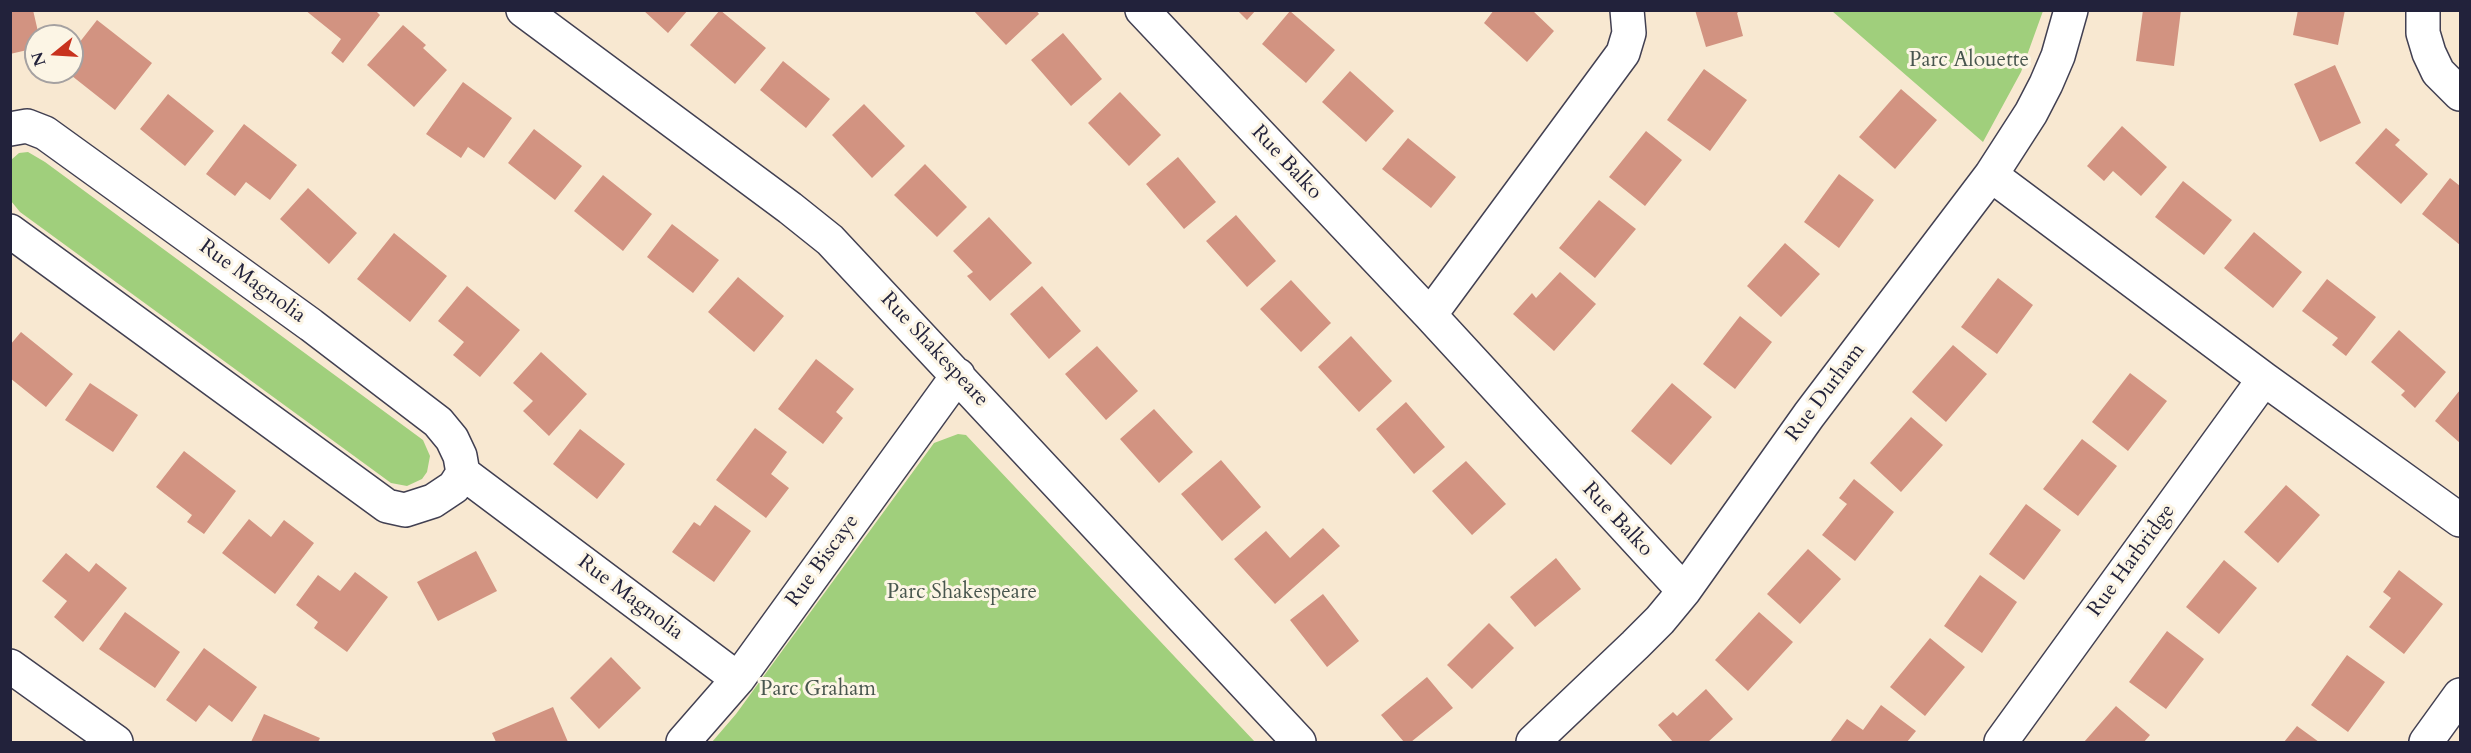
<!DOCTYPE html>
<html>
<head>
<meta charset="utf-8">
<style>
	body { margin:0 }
	#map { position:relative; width:2471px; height:753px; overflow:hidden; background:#f8e8d1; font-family:Cardo,serif }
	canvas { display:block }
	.frame { position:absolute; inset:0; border:12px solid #22223b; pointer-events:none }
	.north { position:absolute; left:24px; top:24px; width:60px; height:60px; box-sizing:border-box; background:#fcf5e5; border:2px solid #a5a1a1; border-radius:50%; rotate:252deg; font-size:16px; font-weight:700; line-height:24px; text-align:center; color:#22223b }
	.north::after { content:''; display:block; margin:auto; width:21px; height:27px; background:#c8321e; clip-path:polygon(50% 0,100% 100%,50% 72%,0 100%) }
</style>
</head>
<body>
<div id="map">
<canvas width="2471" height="753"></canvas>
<div class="frame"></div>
<div class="north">N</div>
</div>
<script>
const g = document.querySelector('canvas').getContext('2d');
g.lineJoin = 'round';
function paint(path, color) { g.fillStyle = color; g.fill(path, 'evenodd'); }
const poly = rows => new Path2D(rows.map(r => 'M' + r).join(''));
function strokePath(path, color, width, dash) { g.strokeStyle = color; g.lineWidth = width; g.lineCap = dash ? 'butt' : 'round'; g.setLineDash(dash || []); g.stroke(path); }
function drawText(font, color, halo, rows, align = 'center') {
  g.font = font + ' Cardo,serif'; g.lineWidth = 6; g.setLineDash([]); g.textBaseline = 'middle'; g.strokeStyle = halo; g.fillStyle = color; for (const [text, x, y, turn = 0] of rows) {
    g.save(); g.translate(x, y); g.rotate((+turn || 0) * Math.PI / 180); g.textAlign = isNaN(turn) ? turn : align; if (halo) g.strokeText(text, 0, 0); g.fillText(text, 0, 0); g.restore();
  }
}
paint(poly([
	[1832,11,2043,11,2021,72,1983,142],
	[28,152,45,162,423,440,430,456,427,472,422,479,407,486,391,483,20,212,11,201,11,160,19,153],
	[958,434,966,435,1255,742,712,742,736,714,934,443]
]), '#a0cf7c');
paint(poly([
	[10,10,33,10,39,36,36,36,36,48,10,54],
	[305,10,375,10,380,15,343,63,331,53,341,39],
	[643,10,688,10,668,33],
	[720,10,766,48,735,84,690,45],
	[973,10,1036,10,1039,14,1006,45],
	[1237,10,1256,10,1247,20],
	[1494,10,1532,10,1554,31,1527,62,1484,23],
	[1695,10,1741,10,1737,13,1743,36,1706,47],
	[2143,10,2181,10,2174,66,2136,61],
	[2298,10,2345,10,2338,45,2293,35],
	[1290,11,1335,50,1306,83,1262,44],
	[97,20,152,63,115,110,67,72,72,72,72,52],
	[403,25,426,45,423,48,447,70,414,107,367,65],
	[1063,33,1102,79,1071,106,1031,60],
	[783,61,830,99,806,128,760,90],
	[2335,65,2361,123,2320,142,2294,84],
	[1704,69,1747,100,1710,151,1667,120],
	[1350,71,1394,111,1366,142,1322,102],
	[463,82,512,118,484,158,468,147,461,158,426,134],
	[1901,89,1937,120,1895,169,1859,137],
	[1120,92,1161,135,1129,166,1088,123],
	[168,94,214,131,185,166,140,129],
	[864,104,905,146,872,178,832,135],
	[244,124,297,165,270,200,246,182,235,196,206,174],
	[2122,126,2167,167,2141,196,2113,171,2104,181,2087,166],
	[2386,128,2400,140,2395,145,2428,174,2401,204,2355,163],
	[534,129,582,166,555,200,508,163],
	[1646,131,1682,160,1645,206,1609,177],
	[1408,138,1456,177,1431,208,1382,169],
	[1178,157,1216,202,1184,229,1146,184],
	[925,164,967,207,937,237,894,195],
	[1839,174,1874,200,1839,248,1804,222],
	[603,175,652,214,623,251,574,211],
	[2450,178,2460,186,2460,245,2422,214],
	[2183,181,2232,220,2204,255,2155,217],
	[308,188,357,233,329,264,280,219],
	[1599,200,1636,229,1595,278,1559,248],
	[1236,215,1276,261,1247,287,1206,241],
	[989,217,1032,263,990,301,967,276,973,272,953,251],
	[672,224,719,260,693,293,647,257],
	[2254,232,2302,272,2273,308,2224,268],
	[394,233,447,276,410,322,357,279],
	[1785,243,1820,274,1781,317,1747,286],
	[1560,272,1596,304,1554,351,1513,314,1532,293,1536,298],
	[738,277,784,316,754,352,708,312],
	[1998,278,2033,305,1997,354,1961,327],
	[2327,279,2376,317,2346,356,2332,345,2338,338,2302,311],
	[1291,280,1331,323,1301,352,1260,309],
	[467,286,520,330,480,377,453,355,464,342,438,321],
	[1042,286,1081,331,1049,359,1010,314],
	[1740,316,1772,342,1735,389,1703,364],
	[2399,330,2446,372,2415,408,2401,395,2405,391,2371,362],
	[21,332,73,374,46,407,10,378,10,345],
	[1351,336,1392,381,1359,412,1318,367],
	[1953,345,1987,374,1946,422,1912,392],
	[1097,346,1138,391,1106,420,1065,374],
	[541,352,587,394,549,436,523,411,533,401,513,383],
	[816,359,854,389,836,412,843,418,823,444,778,409],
	[2130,373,2167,401,2128,451,2092,422],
	[90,383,138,415,113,452,65,420],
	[1672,383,1712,417,1671,465,1631,431],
	[2460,390,2460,443,2435,421],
	[1406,402,1445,447,1414,474,1376,429],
	[1154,409,1193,452,1159,483,1120,439],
	[1911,417,1943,445,1901,492,1870,463],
	[755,428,787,452,771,474,789,488,766,518,716,480],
	[580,429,625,464,597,499,553,464],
	[2082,439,2117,466,2078,516,2043,489],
	[184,451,236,491,204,534,187,522,192,515,156,487],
	[1221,460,1261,507,1222,541,1181,494],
	[1466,461,1506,504,1472,535,1432,491],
	[1854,479,1894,512,1855,561,1822,535,1847,504,1839,498],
	[2286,485,2320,515,2278,563,2244,532],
	[2026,504,2061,530,2024,580,1989,554],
	[715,505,751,531,714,582,672,552,694,522,700,526],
	[249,519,271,537,284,520,314,543,275,594,222,553],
	[1323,528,1340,546,1275,604,1234,559,1266,531,1290,558],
	[1808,549,1841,579,1800,624,1767,594],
	[476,551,497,591,438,621,417,582],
	[66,553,89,572,96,563,127,588,83,642,54,617,67,601,42,581],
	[1556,558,1581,589,1535,627,1510,597],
	[2224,560,2257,588,2219,634,2186,607],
	[2399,570,2443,604,2404,654,2369,627,2391,598,2383,592],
	[355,572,388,597,347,652,314,628,318,622,296,605,318,575,340,591],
	[1980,575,2017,602,1982,653,1944,626],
	[1323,594,1359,641,1327,667,1290,620],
	[125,612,180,652,155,688,99,649],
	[1759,612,1793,642,1748,691,1715,660],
	[1489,623,1514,648,1472,689,1447,665],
	[2167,631,2204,659,2166,709,2129,682],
	[1930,638,1965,667,1925,716,1890,687],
	[204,648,257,687,232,722,209,705,196,722,166,700],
	[2347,655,2385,682,2348,732,2311,705],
	[611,657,641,688,599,729,570,698],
	[1427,677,1453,708,1411,742,1404,742,1381,715],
	[1706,689,1733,719,1708,742,1673,742,1658,725,1673,712,1677,716],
	[1881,705,1916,731,1907,742,1830,742,1847,719,1863,730],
	[2116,706,2150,735,2144,742,2084,742],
	[553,707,568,742,496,742,492,733],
	[264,714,320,738,318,742,251,742],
	[2297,726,2319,742,2284,742]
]), '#d29381');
const minor = poly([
	[523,10,790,208,830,240,1299,742],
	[1142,10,1430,315,1684,591],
	[2423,10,2423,33,2429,53,2438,72,2460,94],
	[10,129,27,126,45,133,311,325,438,422,452,439,460,456,463,473,738,679],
	[1991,175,2264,379,2460,520],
	[10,231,387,506,405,510,433,501,454,487,463,473],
	[1430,315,1623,53,1629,33,1627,10],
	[10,666,116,742],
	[683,742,738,679,958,375],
	[1533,742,1635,645,1660,620,1684,591,1809,415,1991,175,2031,113,2046,84,2058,56,2071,10],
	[2001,742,2264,379],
	[2426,742,2460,695]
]);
strokePath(minor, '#424052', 36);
strokePath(minor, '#fff', 33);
drawText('21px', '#48564e', '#fcf5e5', [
	["Parc Alouette",1969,61],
	["Parc Shakespeare",962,593],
	["Parc Graham",818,690]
]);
drawText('21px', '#22223b', '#fcf5e5', [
	["Rue Balko",1286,163,47],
	["Rue Magnolia",252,282,36],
	["Rue Shakespeare",934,350,47],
	["Rue Durham",1826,393,-53],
	["Rue Balko",1617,520,47],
	["Rue Biscaye",823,561,-54],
	["Rue Harbridge",2132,561,-54],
	["Rue Magnolia",630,598,37]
]);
</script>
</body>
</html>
